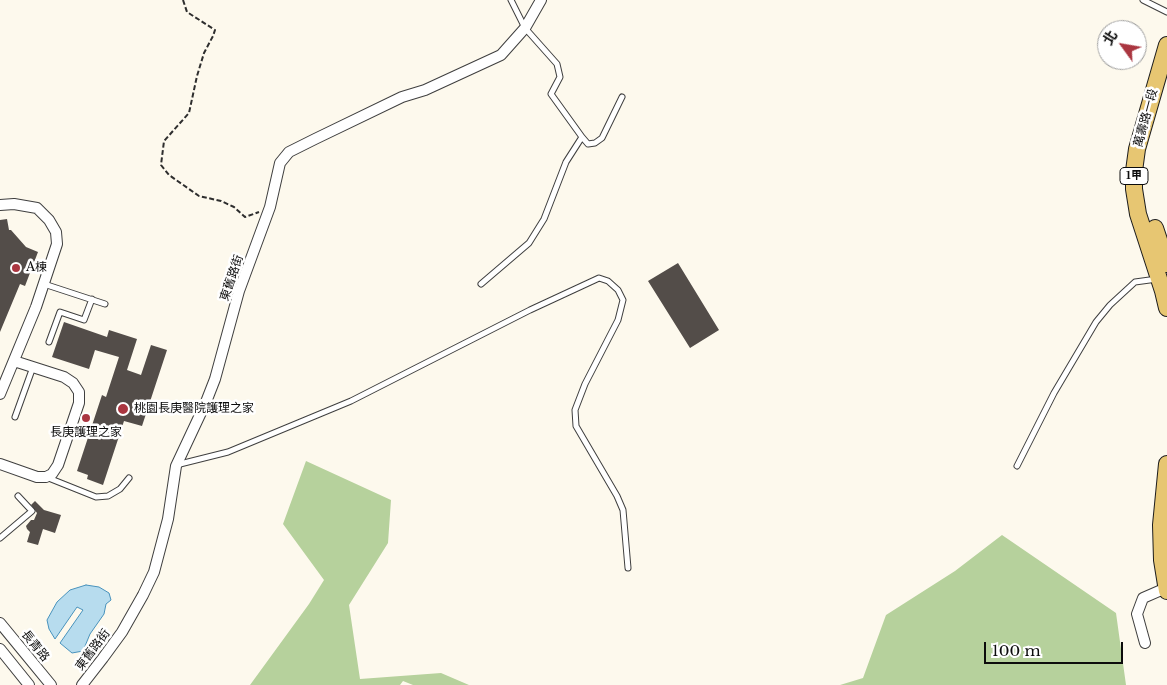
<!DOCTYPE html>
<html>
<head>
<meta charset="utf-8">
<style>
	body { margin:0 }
	#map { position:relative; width:1167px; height:685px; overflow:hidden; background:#fdf9ed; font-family:"Libre Baskerville","Noto Sans TC",serif }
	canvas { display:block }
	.north { position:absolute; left:1097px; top:20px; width:50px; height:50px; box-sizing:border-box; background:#fff; border:1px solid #9e9e9e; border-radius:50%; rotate:302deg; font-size:14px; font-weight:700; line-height:20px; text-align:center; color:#0c0c0c }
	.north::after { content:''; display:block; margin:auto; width:18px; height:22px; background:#aa3640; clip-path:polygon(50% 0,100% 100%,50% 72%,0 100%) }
	.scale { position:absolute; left:984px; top:642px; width:139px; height:22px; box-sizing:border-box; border:2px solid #0c0c0c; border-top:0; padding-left:6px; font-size:15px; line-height:18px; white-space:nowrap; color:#0c0c0c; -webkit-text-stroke:4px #fff; paint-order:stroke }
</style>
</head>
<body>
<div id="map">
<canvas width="1167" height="685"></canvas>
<div class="north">北</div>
<div class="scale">100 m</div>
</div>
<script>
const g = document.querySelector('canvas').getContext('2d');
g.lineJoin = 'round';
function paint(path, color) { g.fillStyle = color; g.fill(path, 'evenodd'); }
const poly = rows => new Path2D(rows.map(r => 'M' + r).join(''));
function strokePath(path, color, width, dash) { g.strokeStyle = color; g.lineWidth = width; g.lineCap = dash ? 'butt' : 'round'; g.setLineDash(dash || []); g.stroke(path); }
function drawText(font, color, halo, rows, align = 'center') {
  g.font = font + ' "Libre Baskerville","Noto Sans TC",serif'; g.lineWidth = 5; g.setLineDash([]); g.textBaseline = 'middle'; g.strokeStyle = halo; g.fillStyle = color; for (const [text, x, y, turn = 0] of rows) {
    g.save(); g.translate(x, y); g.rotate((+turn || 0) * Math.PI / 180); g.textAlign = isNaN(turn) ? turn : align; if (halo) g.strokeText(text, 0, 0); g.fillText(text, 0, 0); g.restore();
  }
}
paint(poly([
	[306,461,391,500,388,543,349,605,360,679,441,673,469,685,413,685,403,681,400,685,250,685,309,604,324,580,283,524],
	[1002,535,1116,613,1126,685,840,685,863,678,886,615,955,571]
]), '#b6d19c');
const water = poly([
	[86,585,99,587,109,593,111,600,106,604,104,614,90,634,83,651,72,653,60,643,83,610,77,607,55,639,49,629,47,620,57,602,70,590,86,585]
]);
paint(water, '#b7dcee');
strokePath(water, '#4892bc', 1);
paint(poly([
	[7,219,9,230,11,230,26,247,38,252,25,286,20,284,0,332,0,220],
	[678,263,719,330,690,348,648,281],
	[64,322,107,337,109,330,137,339,127,370,141,375,151,345,167,350,142,426,124,421,103,485,87,479,88,475,77,471,102,395,106,397,119,357,95,350,89,369,52,357],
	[35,501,44,510,61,515,55,533,43,529,38,545,27,542,30,532,27,529,26,526,31,520,34,520,37,513,31,505]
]), '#534d49');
const service = poly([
	[1143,0,1167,12],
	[582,137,588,144,595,143,602,138,622,97],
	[44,284,105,304],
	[481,284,529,243,544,219,566,162,582,137,551,94,560,77,557,64,525,28,511,0],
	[49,342,60,312,84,320,92,299],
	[15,417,33,367],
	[176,465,228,452,351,401,530,310,599,278,608,281,618,290,623,300,618,320,585,384,575,410,576,426,617,496,623,510,628,568],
	[1017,466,1054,393,1096,322,1110,305,1135,282,1157,279],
	[46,477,96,497,108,496,120,489,129,478],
	[0,538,32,511,18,496]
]);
const minor = poly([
	[0,205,14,204,37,208,49,220,56,232,57,244,36,307,0,394],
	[0,464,37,477,46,477,52,474,58,465,79,403,79,392,73,383,64,377,14,361],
	[0,623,51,685],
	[1145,643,1137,614,1143,598,1166,588],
	[0,649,29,685],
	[82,685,103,658,122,632,143,595,154,572,168,519,176,466,206,402,215,379,239,291,270,207,280,163,289,152,315,139,402,97,425,90,501,55,525,28,541,0]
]);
const primary = poly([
	[1167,45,1137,149,1134,171,1134,189,1138,214,1163,291,1167,308],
	[1155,228,1167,264],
	[1167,464,1161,525,1162,560,1167,591]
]);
strokePath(service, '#3f3f3f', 7);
strokePath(minor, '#3f3f3f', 12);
strokePath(primary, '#1d1d1d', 18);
strokePath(poly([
	[183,0,187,12,215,30,213,36,204,53,197,76,189,113,164,141,161,165,169,175,199,196,221,201,234,207,245,217,259,212]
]), '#2e2e2e', 2, [5, 2.5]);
strokePath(service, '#fff', 5);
strokePath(minor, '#fff', 10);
strokePath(primary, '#e7c672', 16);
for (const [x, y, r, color] of [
	[16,268,5,"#aa3640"],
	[123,409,6,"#aa3640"],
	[86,418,5,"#aa3640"]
]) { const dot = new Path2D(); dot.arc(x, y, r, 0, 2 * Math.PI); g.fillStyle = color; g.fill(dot); strokePath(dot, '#fff', 2); }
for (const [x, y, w] of [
	[1134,176,28]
]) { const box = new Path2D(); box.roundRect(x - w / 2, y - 8.5, w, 17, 4); g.fillStyle = '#fff'; g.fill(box); strokePath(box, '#0c0c0c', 1); }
drawText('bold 11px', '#0c0c0c', null, [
	["1甲",1134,176]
]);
drawText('12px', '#0c0c0c', '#fff', [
	["萬壽路一段",1146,118,-75],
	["東舊路街",232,278,-71],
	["長青路",35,646,51],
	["東舊路街",93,650,-53]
]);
drawText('12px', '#0c0c0c', '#fff', [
	["A棟",26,268],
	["桃園長庚醫院護理之家",134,409],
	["長庚護理之家",86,433,"center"]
], 'left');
</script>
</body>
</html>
